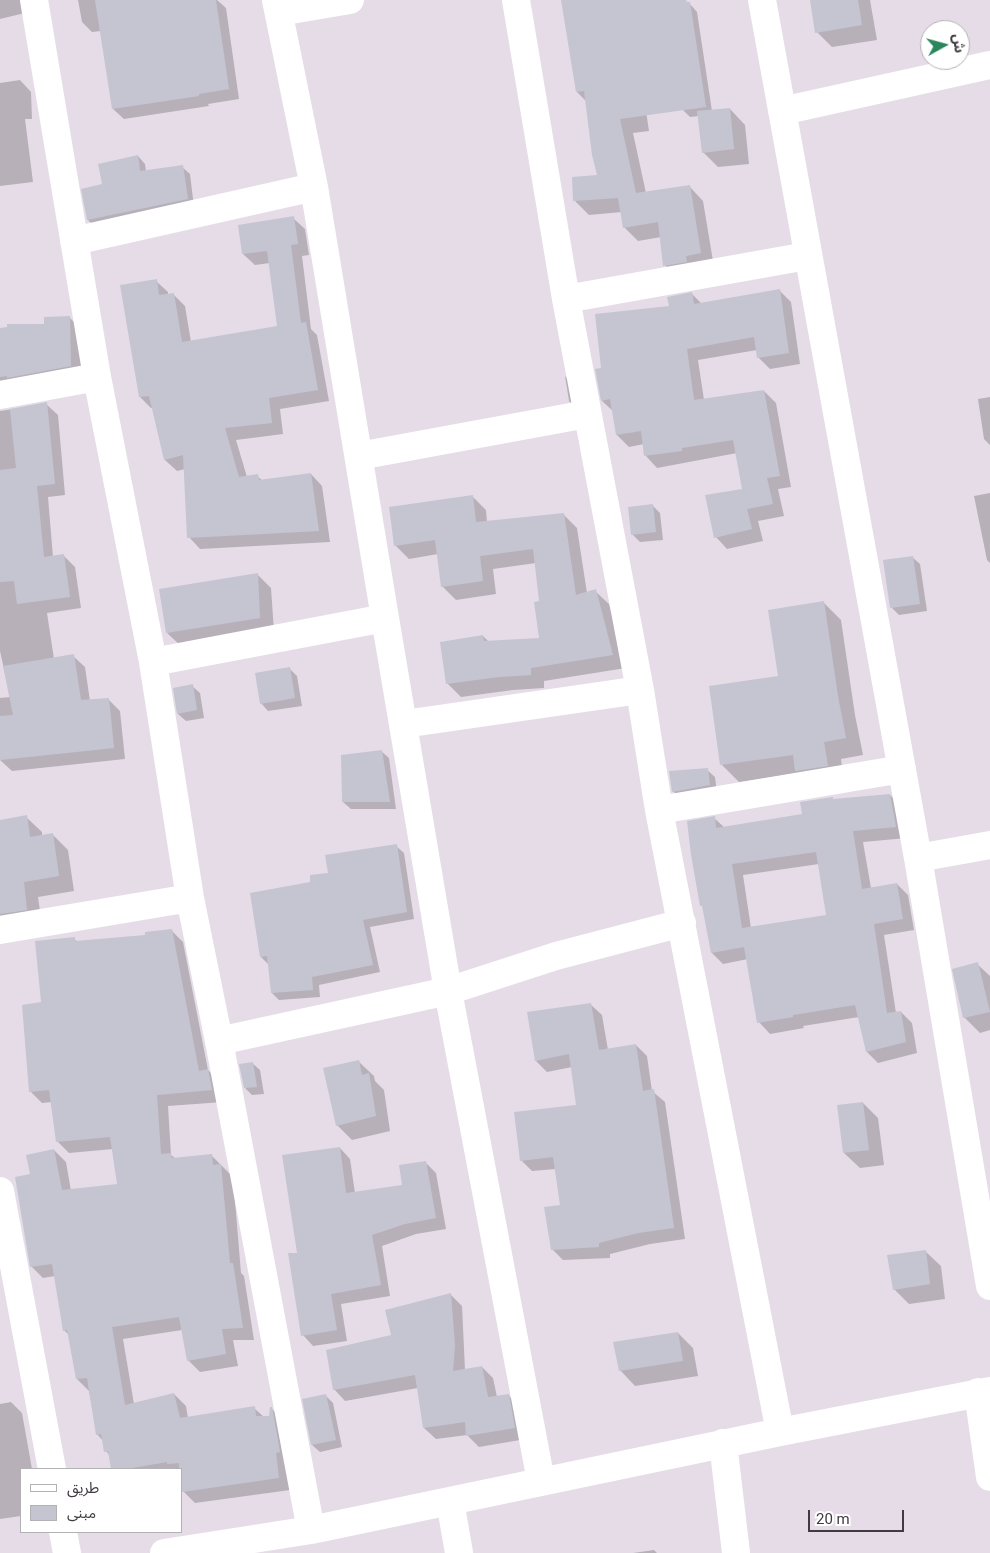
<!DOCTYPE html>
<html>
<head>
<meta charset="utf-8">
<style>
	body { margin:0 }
	#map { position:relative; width:990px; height:1553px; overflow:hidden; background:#e5dce7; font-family:Roboto,"Noto Sans Arabic",sans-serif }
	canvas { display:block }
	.legend { position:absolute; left:20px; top:1468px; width:162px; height:65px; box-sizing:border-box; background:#fff; border:1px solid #b2b1b3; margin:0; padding:6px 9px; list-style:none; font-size:15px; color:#3f3b40 }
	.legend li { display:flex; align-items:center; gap:10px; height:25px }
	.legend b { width:25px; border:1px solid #b2b1b3 }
	.north { position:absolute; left:920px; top:20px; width:50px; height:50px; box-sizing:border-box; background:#fff; border:1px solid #b2b1b3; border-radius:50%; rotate:83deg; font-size:14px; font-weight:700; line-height:20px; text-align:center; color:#3f3b40 }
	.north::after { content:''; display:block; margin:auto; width:18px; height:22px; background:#29865d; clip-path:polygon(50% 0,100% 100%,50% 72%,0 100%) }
	.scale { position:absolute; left:808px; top:1510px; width:96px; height:22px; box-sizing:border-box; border:2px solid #3f3b40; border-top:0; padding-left:6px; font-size:15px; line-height:18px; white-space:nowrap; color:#3f3b40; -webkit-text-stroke:4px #fff; paint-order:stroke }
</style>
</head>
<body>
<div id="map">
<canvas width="990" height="1553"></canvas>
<ul class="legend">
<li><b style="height:6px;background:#fff"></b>طريق</li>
<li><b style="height:14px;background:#c5c5d2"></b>مبنى</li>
</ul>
<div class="north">ش</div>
<div class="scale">20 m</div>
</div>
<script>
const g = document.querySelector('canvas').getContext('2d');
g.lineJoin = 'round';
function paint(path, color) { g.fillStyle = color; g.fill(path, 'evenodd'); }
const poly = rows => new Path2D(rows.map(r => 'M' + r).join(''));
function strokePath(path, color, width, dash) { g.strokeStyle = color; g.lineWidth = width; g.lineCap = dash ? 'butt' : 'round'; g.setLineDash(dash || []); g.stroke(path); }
paint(poly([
	[0,0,30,0,29,12,0,19],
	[78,0,217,0,226,8,239,99,208,104,209,106,124,119,113,109,101,31,92,32,82,22],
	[811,0,870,0,877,40,832,47,817,32],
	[690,4,697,12,712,111,730,109,745,125,749,164,718,167,703,152,699,116,690,117,683,110],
	[632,17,649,131,633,133,646,193,690,187,703,201,714,267,678,279,665,265,661,237,638,241,624,227,622,212,589,215,575,201,598,176,586,101,577,92],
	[20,80,31,92,32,119,25,119,33,182,0,186,0,83],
	[138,156,145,164,146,171,182,167,190,174,194,207,95,227,88,220,104,185],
	[293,218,305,229,309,255,302,256,311,329,317,335,329,401,280,409,283,434,236,440,247,477,257,476,263,481,311,474,322,486,330,542,200,549,189,537,185,469,177,471,165,460,153,408,151,408,140,397,156,281,168,292,168,295,173,294,185,306,191,342,278,328,270,263,255,265,243,254],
	[779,290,791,302,800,364,770,369,758,357,757,350,698,360,704,400,764,391,776,403,791,487,778,489,784,516,758,521,763,541,727,549,716,537,743,490,737,453,657,468,646,456,644,444,629,447,617,435,613,411,602,401,603,369,670,307,692,294,702,304],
	[70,318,83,331,83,379,0,391,0,329,45,325],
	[565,376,571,383,576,408,569,401],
	[990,397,990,445,984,439,978,399],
	[46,404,58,415,65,495,48,497,53,557,63,555,75,567,81,608,47,613,54,659,73,656,85,667,90,701,108,699,120,711,125,759,12,771,0,760,0,698,10,697,0,651,0,411],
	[990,493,990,563,987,560,974,496],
	[472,496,486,510,487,522,564,515,577,528,587,593,595,591,609,604,626,668,544,681,544,688,513,690,461,697,447,683,483,636,489,642,541,640,541,602,536,563,493,569,496,594,456,600,442,586,438,554,409,559,395,545],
	[653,506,660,513,663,540,640,542,632,534],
	[912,557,920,564,927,611,899,615,892,608],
	[257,574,271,588,274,631,181,646,167,633],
	[824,603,841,620,855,715,863,755,841,759,844,783,799,773,739,782,722,765,780,677],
	[290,669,297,676,302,706,268,711,261,703],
	[192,686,200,693,204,718,186,721,178,714],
	[381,751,389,758,396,809,351,809,343,802],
	[707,770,715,777,717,793,681,799,673,791],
	[890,795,901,806,907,838,863,842,871,888,897,884,908,895,914,930,884,935,896,1013,901,1012,912,1023,917,1053,878,1063,867,1052,859,1017,803,1026,804,1028,770,1034,759,1022,748,959,723,964,712,953,704,908,701,905,714,818,725,828,803,815,832,798,835,800],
	[819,864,827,916,751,928,743,875],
	[26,817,42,832,42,836,52,834,68,850,74,891,38,897,42,925,0,925,0,821],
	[396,846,404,853,414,919,370,927,380,972,319,985,320,997,279,1000,272,993,269,965,261,957,251,894,312,883],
	[171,930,183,942,208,1070,220,1083,223,1102,168,1106,171,1155,176,1159,212,1156,233,1177,241,1273,244,1276,254,1340,233,1340,238,1366,200,1372,188,1360,182,1330,123,1339,134,1404,174,1394,186,1406,188,1418,254,1408,264,1417,271,1417,271,1408,283,1420,290,1490,195,1503,183,1491,181,1469,113,1469,110,1456,106,1451,103,1441,97,1434,89,1391,77,1379,70,1336,64,1330,55,1276,43,1278,31,1266,32,1175,54,1150,66,1162,71,1191,119,1185,113,1149,69,1153,57,1141,52,1102,42,1103,30,1091,42,1003,74,939,78,942,146,937],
	[977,964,990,976,990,1030,980,1033,964,1017],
	[590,1004,602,1015,608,1050,636,1045,647,1056,652,1091,665,1102,685,1239,650,1244,610,1254,610,1258,563,1260,552,1249,562,1206,556,1169,532,1171,521,1160,577,1106,572,1067,547,1072,536,1061],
	[358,1061,374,1076,375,1081,384,1090,390,1131,352,1140,337,1125],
	[252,1063,260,1070,264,1094,252,1095,245,1088],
	[863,1103,878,1118,884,1165,860,1168,844,1153],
	[340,1148,350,1159,355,1193,403,1186,425,1162,436,1173,446,1229,416,1234,382,1246,390,1296,341,1304,347,1341,313,1346,303,1335,298,1254],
	[925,1251,941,1266,945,1299,909,1304,894,1289],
	[451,1295,462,1306,465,1370,482,1367,493,1378,497,1397,508,1395,520,1407,526,1439,479,1447,467,1435,436,1439,424,1428,418,1388,345,1401,334,1389,392,1336],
	[678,1333,693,1348,698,1376,635,1386,620,1370],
	[325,1395,333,1403,342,1447,320,1452,312,1445],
	[11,1402,22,1413,32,1469,21,1469,21,1516,0,1519,0,1404],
	[654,1550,657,1553,633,1553]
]), '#0003');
paint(poly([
	[95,0,216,0,229,89,199,94,199,96,112,109],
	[561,0,686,0,687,2,690,2,706,107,620,119,636,193,690,185,701,253,686,256,687,262,663,266,658,222,623,228,618,198,573,201,572,177,597,175,592,155,584,91,576,92],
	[810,0,858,0,862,25,815,33],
	[730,108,734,149,702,153,697,111],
	[138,155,140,171,183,165,188,199,87,220,81,189,102,184,98,164],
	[294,216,298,244,291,245,301,323,306,322,318,390,269,398,272,423,225,428,239,477,258,474,259,480,311,473,319,531,187,538,183,455,164,460,149,396,139,397,120,285,157,279,159,295,174,293,182,342,277,326,267,251,242,254,238,225],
	[780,289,789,353,757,358,754,337,687,349,694,400,764,390,780,476,767,478,773,504,747,509,752,529,714,538,705,495,742,489,733,440,682,448,682,451,644,456,641,431,616,435,610,399,601,401,595,369,601,368,595,314,669,306,667,297,692,292,694,304],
	[70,316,71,366,7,378,7,376,0,377,0,328,7,327,7,324,44,324,44,317],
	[47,402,55,484,37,486,44,557,64,554,70,597,17,604,14,581,0,582,0,470,16,468,10,409],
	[473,495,476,522,564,513,576,595,596,589,613,655,531,668,531,675,499,677,446,684,440,642,483,635,484,641,539,638,534,602,539,601,533,549,480,556,483,581,441,587,435,540,394,546,389,507],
	[653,504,656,532,631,535,628,507],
	[913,556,920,604,890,608,883,560],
	[258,573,260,618,166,633,159,589],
	[824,601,838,696,846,738,824,742,828,766,795,771,793,755,720,765,709,686,778,676,768,610],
	[74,654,81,700,109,698,114,748,0,760,0,716,13,715,3,666],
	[290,667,295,698,260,704,255,673],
	[193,684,197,710,177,714,173,688],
	[382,750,390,802,342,802,341,755],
	[708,768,710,785,672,792,669,771],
	[890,794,896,827,853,831,862,889,897,883,903,919,874,924,887,1013,901,1011,906,1042,866,1052,855,1005,793,1015,793,1017,757,1023,744,947,711,953,702,906,700,906,691,855,687,821,715,816,716,828,802,814,800,802,833,797,833,799],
	[816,852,826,915,742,928,732,864],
	[27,815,30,837,53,833,59,876,24,882,27,910,0,914,0,820],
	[397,844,407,912,363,920,373,965,312,977,313,990,271,993,267,956,260,957,250,893,310,882,310,875,328,873,325,855],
	[172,929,199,1071,208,1069,212,1090,157,1095,161,1154,171,1153,172,1158,212,1154,213,1165,221,1164,230,1263,233,1263,243,1328,222,1329,226,1354,187,1361,179,1317,112,1327,125,1405,174,1393,180,1418,255,1406,256,1416,269,1416,270,1407,272,1407,280,1452,276,1453,279,1478,182,1492,181,1469,179,1469,179,1463,167,1464,167,1462,126,1469,111,1469,108,1451,104,1452,101,1434,96,1435,87,1378,76,1379,67,1330,63,1331,52,1264,30,1267,15,1177,30,1174,26,1155,54,1149,62,1190,117,1184,110,1137,56,1142,49,1090,29,1092,22,1005,41,1002,35,941,75,937,75,941,145,935,145,932],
	[978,962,990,1012,963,1018,952,969],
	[591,1003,599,1050,636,1044,643,1091,654,1089,674,1228,638,1233,599,1243,599,1247,551,1250,544,1207,560,1205,553,1157,520,1161,514,1112,576,1105,569,1054,535,1061,527,1012],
	[359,1060,362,1075,369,1073,376,1116,336,1126,323,1068],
	[253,1062,257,1087,244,1088,239,1064],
	[863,1102,869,1150,843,1153,837,1105],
	[340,1147,346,1193,402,1185,399,1165,426,1161,436,1218,405,1224,372,1235,381,1285,331,1294,337,1330,301,1336,288,1253,297,1253,282,1155],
	[926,1250,930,1284,893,1290,887,1255],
	[451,1293,455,1346,453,1371,482,1366,488,1397,509,1394,515,1428,466,1436,465,1422,423,1428,415,1375,333,1390,326,1350,391,1335,385,1310],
	[678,1332,683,1361,619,1371,613,1342],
	[326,1394,336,1440,311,1445,302,1399]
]), '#c5c5d2');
strokePath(poly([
	[34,0,97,377,153,662,190,898,219,1041,311,1530],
	[276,0,314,187,385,618,448,991,541,1481],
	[516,0,566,299,640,690,659,810,780,1432],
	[762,0,918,858,990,1286],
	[279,12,350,0],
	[782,111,990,65],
	[74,241,314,187],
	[566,299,807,256],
	[0,395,97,377],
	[359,456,587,414],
	[153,662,385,618],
	[404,724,640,690],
	[659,810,902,769],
	[918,858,990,845],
	[0,930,190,898],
	[219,1041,448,991,556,956,682,923],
	[0,1191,52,1469],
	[978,1392,990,1477],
	[723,1443,736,1553],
	[450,1501,459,1553],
	[63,1532,67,1553],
	[164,1553,311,1530,780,1432,990,1391]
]), '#fff', 28);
</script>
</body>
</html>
